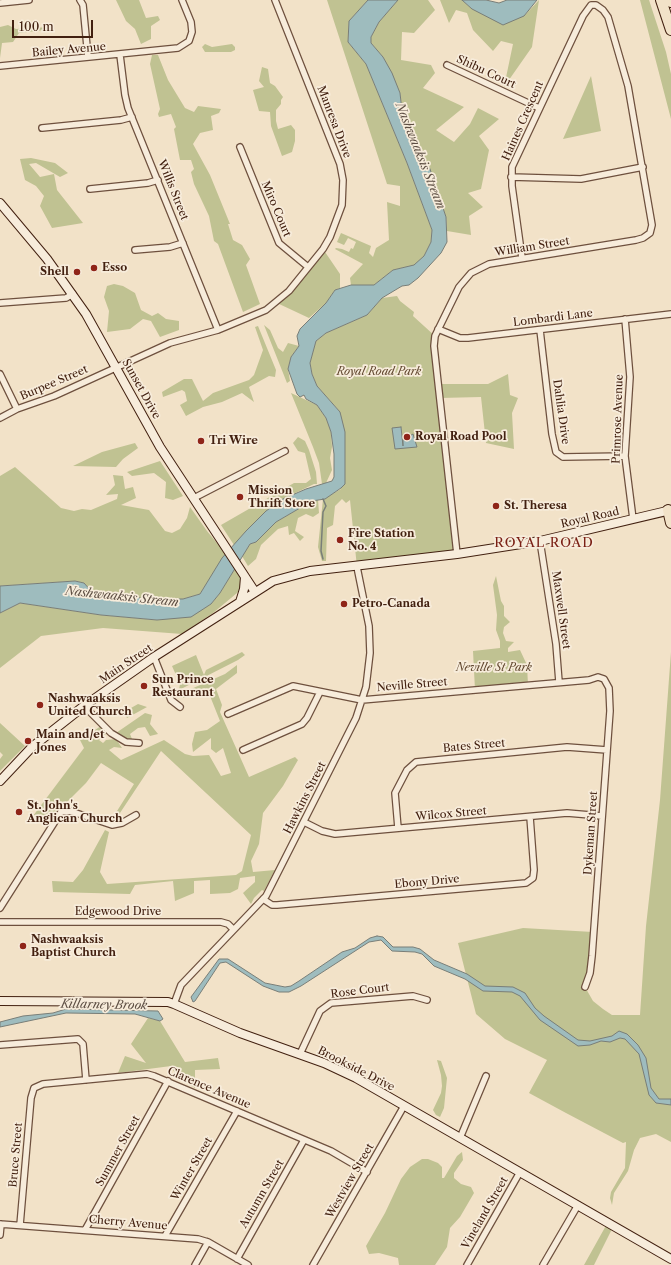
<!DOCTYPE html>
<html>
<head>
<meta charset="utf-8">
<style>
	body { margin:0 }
	#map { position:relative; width:671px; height:1265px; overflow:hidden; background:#f2e2c8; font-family:"Libre Caslon Text",serif }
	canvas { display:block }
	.scale { position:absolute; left:12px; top:20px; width:81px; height:18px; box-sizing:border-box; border:2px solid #422010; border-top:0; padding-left:5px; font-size:12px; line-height:14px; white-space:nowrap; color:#422010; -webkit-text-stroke:3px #f7ecdb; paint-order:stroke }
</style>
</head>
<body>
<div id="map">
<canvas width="671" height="1265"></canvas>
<div class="scale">100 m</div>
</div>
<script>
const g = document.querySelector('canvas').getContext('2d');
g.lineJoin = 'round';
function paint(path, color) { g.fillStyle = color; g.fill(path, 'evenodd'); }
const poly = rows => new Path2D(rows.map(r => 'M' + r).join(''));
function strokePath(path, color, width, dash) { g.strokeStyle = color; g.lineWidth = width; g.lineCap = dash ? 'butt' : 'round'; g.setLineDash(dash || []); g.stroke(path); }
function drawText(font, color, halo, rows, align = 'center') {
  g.font = font + ' "Libre Caslon Text",serif'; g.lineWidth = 3.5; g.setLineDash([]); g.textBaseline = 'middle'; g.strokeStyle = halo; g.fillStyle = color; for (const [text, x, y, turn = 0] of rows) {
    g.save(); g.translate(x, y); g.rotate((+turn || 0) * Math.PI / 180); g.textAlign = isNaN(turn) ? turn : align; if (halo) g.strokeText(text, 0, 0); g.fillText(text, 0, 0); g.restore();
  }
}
paint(poly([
	[116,0,139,0,146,18,158,16,160,20,151,26,151,39,141,44,135,29,126,21],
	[327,0,368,0,349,21,348,42,366,64,407,163,432,230,431,242,424,256,415,265,393,270,374,285,351,285,350,278,363,264,335,249,336,248,342,249,349,252,351,248,353,249,356,242,348,238,344,245,337,242,341,233,371,246,369,253,373,257,376,248,389,240,387,202,400,206,400,186,387,184],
	[398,0,428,0,435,10,414,33,402,32,401,60,431,65,435,73,423,88,464,107,436,130,454,142,470,124,478,108,499,119,479,136,489,150,481,189,468,193,483,207,469,216,471,235,447,231,446,217,402,110,400,93,383,57,371,43,371,37,379,22],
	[440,0,462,0,472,9,524,16,539,0,532,47,504,87,513,44,501,41,493,51,473,30,467,13,456,10,449,23],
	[640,0,649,0,666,52,671,74,671,119],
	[8,25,16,29,49,27,45,30,19,33,13,42,2,43,0,58,0,27],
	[205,44,212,47,232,44,235,47,235,50,231,52,205,52,202,47],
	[152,55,158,55,168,80,185,108,194,112,198,106,221,109,219,113,211,116,213,130,200,133,193,144,210,175,230,224,228,224,233,240,242,245,250,259,246,265,260,304,243,312,218,244,214,241,209,216,194,184,191,172,194,169,191,160,180,160,174,129,176,127,171,114,159,117,158,114,160,109,150,64],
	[262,67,268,69,270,83,275,86,283,97,281,100,281,104,276,110,276,121,278,129,291,125,295,130,295,141,292,152,282,156,271,126,270,112,259,111,253,90,264,87,259,81],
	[591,76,601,131,563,139],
	[31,158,55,163,68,173,60,177,36,163,29,164,40,177,54,174,57,190,83,223,52,228,40,206,44,196,36,186,25,180,20,159],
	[323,249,340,274,340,288,335,290,326,303,309,318,277,303],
	[114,284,123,286,135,293,141,310,152,316,158,313,166,319,179,321,179,330,160,337,151,321,143,319,130,329,107,332,109,311,104,297,107,286],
	[397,296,400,301,414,312,413,316,435,336,438,384,488,384,508,374,510,395,518,398,512,413,514,449,486,443,481,397,440,398,457,554,357,567,350,500,346,503,342,499,335,506,333,525,327,528,326,561,322,561,318,547,323,499,341,489,340,412,317,386,312,374,310,363,313,350,316,341,326,333,367,315,382,298],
	[264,325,270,330,278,348,283,352,288,343,299,346,291,357,288,369,290,381,287,383],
	[258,326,276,370,275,377,269,376,249,387,254,402,242,393,222,402,203,407,186,416,180,405,187,401,185,392,182,390,163,397,162,392,184,379,192,379,203,401,213,393,249,380,254,375,263,350,255,327],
	[291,393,317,405,326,418,331,432,332,447,330,458,332,470,326,483,322,484,319,463,313,447],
	[298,437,305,441,309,450,316,472,317,484,314,484,283,499,266,511,234,545,221,525,294,483,306,483,311,479,305,453,298,451,293,443],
	[135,443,138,448,123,459,116,467,73,466,102,452],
	[160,461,183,496,173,500,165,498,166,482,154,473,132,476,127,472],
	[15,467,61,508,74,511,82,509,91,510,117,499,118,494,106,495,115,485,113,475,123,476,125,489,133,487,136,498,121,505,149,510,165,531,172,533,180,529,187,518,190,507,207,531,226,554,200,594,183,599,171,599,152,602,134,596,93,593,84,583,75,581,0,586,0,476],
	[318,500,319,513,313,517,306,514,298,518,295,531,304,537,300,541,294,533,289,535,288,526,278,529,261,545,256,559,248,566,242,556,250,544,256,542,276,522,312,501],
	[235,568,241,578,240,589,237,593,213,613,182,634,103,628,41,636,0,668,0,613,20,603,101,615,157,620,201,610,211,604,220,593],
	[496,576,501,601,504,606,504,616,510,622,504,627,503,633,506,641,514,642,508,648,508,652,520,650,527,665,528,685,475,690,473,651,500,648,500,641,496,630,497,615,493,585],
	[242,652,245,655,238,660,179,690,180,684,172,666,196,655,204,675,206,670],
	[671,652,671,1142,656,1134,640,1138,634,1150,628,1171,614,1193,612,1205,610,1198,611,1192,625,1168,626,1142,623,1143,566,1113,529,1093,547,1060,505,1039,476,1014,458,943,523,928,593,932,585,987,593,1001,603,1009,612,1015,640,1015,646,926,660,800],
	[237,665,237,673,216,689,222,705,220,712,249,777,295,757,298,760,283,786,263,813,259,844,251,861,253,872,275,870,264,891,262,890,254,898,251,904,243,893,255,882,255,876,240,878,238,889,230,893,210,894,210,880,194,881,194,893,175,901,173,881,135,885,130,894,53,892,52,881,73,882,83,870,105,830,109,832,100,872,107,884,236,875,242,871,251,835,161,751,116,819,112,819,134,784,101,763,86,783,46,823,33,816,84,748,80,740,92,734,95,730,101,726,108,732,99,740,103,743,106,740,116,739,122,748,114,747,109,750,121,760,164,740,185,754,193,756,209,755,221,776,231,773,223,748,216,753,211,749,211,738,193,752,192,744,195,732,207,730,220,721,208,691,183,698,182,693,225,674],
	[138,704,147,707,127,718,124,712],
	[145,713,152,715,150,724,158,734,150,736,145,727,138,728,130,734,132,739,125,740,116,733],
	[0,723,25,746,0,771,0,759,3,755,0,752],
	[148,1018,160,1021,185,1062,218,1058,220,1069,195,1070,195,1088,177,1077,171,1066,118,1073,125,1056,146,1063,131,1044],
	[437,1060,441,1061,447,1078,444,1108,440,1117,436,1115,433,1110,441,1093,442,1086,441,1075],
	[462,1152,463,1160,454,1173,454,1178,461,1184,471,1187,474,1193,460,1217,450,1228,447,1247,435,1265,399,1265,398,1258,379,1253,369,1254,366,1246,385,1213,401,1179,410,1167,422,1159,428,1159,438,1163,442,1167,442,1178,444,1178,457,1156],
	[608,1222,614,1225,594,1265,584,1265]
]), '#c0c292');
const water = poly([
	[368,0,398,0,379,22,371,37,371,43,383,57,392,73,400,93,402,111,413,138,430,169,446,217,447,242,441,253,418,278,409,285,402,286,382,298,367,315,326,333,316,341,310,363,312,374,317,386,340,412,345,432,345,484,341,488,325,499,312,501,276,522,256,542,250,544,220,593,211,604,191,617,157,620,101,615,20,603,0,613,0,586,75,581,84,583,93,593,134,596,152,602,171,599,183,599,200,594,222,558,246,531,266,511,283,499,306,489,332,481,334,477,334,454,331,432,326,418,317,405,306,399,304,395,300,397,297,394,288,369,291,357,299,346,297,336,300,329,326,303,335,290,351,285,374,285,393,270,414,265,424,256,431,242,432,230,407,163,366,64,348,42,349,21,368,0],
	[462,0,486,0,499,3,507,0,537,0,524,16,503,25,472,9,462,0],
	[401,427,403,446,403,440,413,434,417,447,395,449,392,428,401,427],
	[377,936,383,937,393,947,413,947,420,949,434,960,467,974,485,986,513,987,525,993,535,1008,544,1016,578,1040,590,1041,612,1036,619,1031,627,1034,638,1045,646,1058,651,1088,659,1099,671,1099,671,1105,656,1103,649,1095,639,1054,625,1039,620,1038,610,1042,601,1041,590,1045,578,1046,540,1020,520,996,512,992,483,991,465,979,434,966,422,954,415,952,392,951,381,940,369,942,301,986,289,992,279,992,263,986,226,962,220,963,195,1001,193,1002,191,997,219,959,228,959,265,983,285,987,291,986,299,981,342,952,355,948,370,938,377,936],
	[66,1009,158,1011,163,1019,160,1021,135,1014,66,1013,0,1027,0,1022,23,1016,53,1013,66,1009]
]);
paint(water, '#9ebcbe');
strokePath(water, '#797e78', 1);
strokePath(poly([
	[323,499,326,506,323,512,321,551,323,559]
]), '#797e78', 1.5);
const street = poly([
	[80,0,83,5,88,57],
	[0,3,29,0],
	[120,55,125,95,128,108,218,330],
	[447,65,539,108],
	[0,66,178,48,189,41,192,32,191,22,182,0],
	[42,128,121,120,132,117],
	[240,147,279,243,308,267],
	[511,177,581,179,643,167],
	[90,189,148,183,158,180],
	[135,250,170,247,183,243],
	[0,303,66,298,73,294],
	[625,319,630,377,625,456,633,519],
	[438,329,460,338,468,338,671,314],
	[540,330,552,434,556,452,563,457,625,456],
	[0,374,17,409],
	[0,418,17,409,54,396,170,343,218,330,266,310,289,291,323,249,330,237,342,205,343,180,340,164,275,0],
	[194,498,285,451],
	[540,541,556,644,559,682],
	[457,554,434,346,435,336,459,287,471,273,489,264,636,240,643,238,650,233,652,225,628,86,608,17,603,10,596,5,591,5,583,16,512,167,512,186,522,258],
	[154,657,171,700,180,707],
	[84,706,111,733,126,742,139,743],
	[228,714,293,686,362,700,589,680,598,677,604,679,609,688,610,711,592,956,590,973,585,987],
	[243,750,302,724,307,718,320,692],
	[304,822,322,831,335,834,567,813,602,816],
	[398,828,395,793,407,770,416,762,567,747,607,750],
	[263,899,272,905,277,905,526,883,533,878,534,870,530,817],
	[0,908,61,812,70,811,112,825,122,823,136,815],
	[0,922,221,922,228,924,233,929],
	[174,1004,181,985,266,896,356,718,366,687,370,653,369,626,357,567],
	[0,1045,78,1039,83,1044,86,1080],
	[300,1054,320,1011,331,1003,413,996,427,1000],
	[460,1138,486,1076],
	[0,1224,198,1239,208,1242,248,1265],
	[20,1225,31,1098,34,1088,43,1084,147,1074,154,1076,331,1151,367,1172],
	[85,1230,168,1081],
	[0,1235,1,1224],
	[165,1236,237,1111],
	[237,1259,304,1140],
	[195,1265,208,1242],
	[313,1265,404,1106],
	[467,1265,520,1172],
	[543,1265,578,1205]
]);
const secondary = poly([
	[0,203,47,259,86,314,160,447,255,592],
	[240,602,244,589,245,577],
	[0,781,32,747,84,706,154,657,273,581,310,571,457,554,540,541,671,510],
	[0,1001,168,1002,174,1004,240,1033,324,1063,356,1078,671,1259]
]);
const highway = poly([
	[661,0,671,30],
	[670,0,671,2],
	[668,510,671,523]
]);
strokePath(street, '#6e503e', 8);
strokePath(secondary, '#422010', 10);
strokePath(highway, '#422010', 12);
strokePath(street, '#f7ecdb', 5.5);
strokePath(secondary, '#f7ecdb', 8);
strokePath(highway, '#f2e2c8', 10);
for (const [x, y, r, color] of [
	[94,268,4,"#8f2418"],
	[77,272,4,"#8f2418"],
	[407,437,4,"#8f2418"],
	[201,441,4,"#8f2418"],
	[240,497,4,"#8f2418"],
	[496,506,4,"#8f2418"],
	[340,540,4,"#8f2418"],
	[344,604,4,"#8f2418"],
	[144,686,4,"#8f2418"],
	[40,705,4,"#8f2418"],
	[28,741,4,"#8f2418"],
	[19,812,4,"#8f2418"],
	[23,946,4,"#8f2418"]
]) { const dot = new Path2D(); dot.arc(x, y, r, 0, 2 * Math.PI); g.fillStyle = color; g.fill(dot); strokePath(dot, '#f7ecdb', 1.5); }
drawText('11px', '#422010', '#f7ecdb', [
	["Bailey Avenue",69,50,-5],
	["Shibu Court",486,72,25],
	["Haines Crescent",523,121,-66],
	["Manresa Drive",334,122,69],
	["Willis Street",173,190,68],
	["Miro Court",276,209,67],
	["William Street",532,247,-9],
	["Lombardi Lane",553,318,-7],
	["Burpee Street",54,383,-23],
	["Sunset Drive",141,389,61],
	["Dahlia Drive",561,412,82],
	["Primrose Avenue",618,419,-88],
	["Royal Road",590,518,-13],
	["Maxwell Street",561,610,82],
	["Main Street",126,664,-34],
	["Neville Street",412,685,-5],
	["Bates Street",474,746,-5],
	["Hawkins Street",305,798,-63],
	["Wilcox Street",451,814,-5],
	["Dykeman Street",591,833,-86],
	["Ebony Drive",427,882,-5],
	["Edgewood Drive",118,912],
	["Rose Court",360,991,-7],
	["Brookside Drive",356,1069,27],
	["Clarence Avenue",209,1088,23],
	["Summer Street",118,1151,-61],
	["Bruce Street",16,1155,-85],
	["Winter Street",192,1169,-60],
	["Westview Street",350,1181,-60],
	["Autumn Street",262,1194,-60],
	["Vineland Street",485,1213,-60],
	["Cherry Avenue",128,1223,5]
]);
drawText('bold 11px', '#422010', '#f7ecdb', [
	["Esso",102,268],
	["Shell",69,272,"right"],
	["Royal Road Pool",415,437],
	["Tri Wire",209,441],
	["Mission",248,491],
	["Thrift Store",248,504],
	["St. Theresa",504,506],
	["Fire Station",348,534],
	["No. 4",348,547],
	["Petro-Canada",352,604],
	["Sun Prince",152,680],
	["Restaurant",152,693],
	["Nashwaaksis",48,699],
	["United Church",48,712],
	["Main and/et",36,735],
	["Jones",36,748],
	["St. John's",27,806],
	["Anglican Church",27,819],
	["Nashwaaksis",31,940],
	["Baptist Church",31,953]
], 'left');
drawText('italic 11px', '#624830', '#f7ecdb', [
	["Royal Road Park",379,372],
	["Neville St Park",494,668]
]);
drawText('italic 12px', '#5e4f44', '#f7ecdb', [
	["Nashwaaksis Stream",420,156,68],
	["Nashwaaksis Stream",122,597,6],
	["Killarney Brook",104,1005,1]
]);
g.letterSpacing = '1px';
drawText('13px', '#7a1f14', '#f7ecdb', [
	["ROYAL ROAD",544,543]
]);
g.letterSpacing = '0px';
</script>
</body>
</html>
